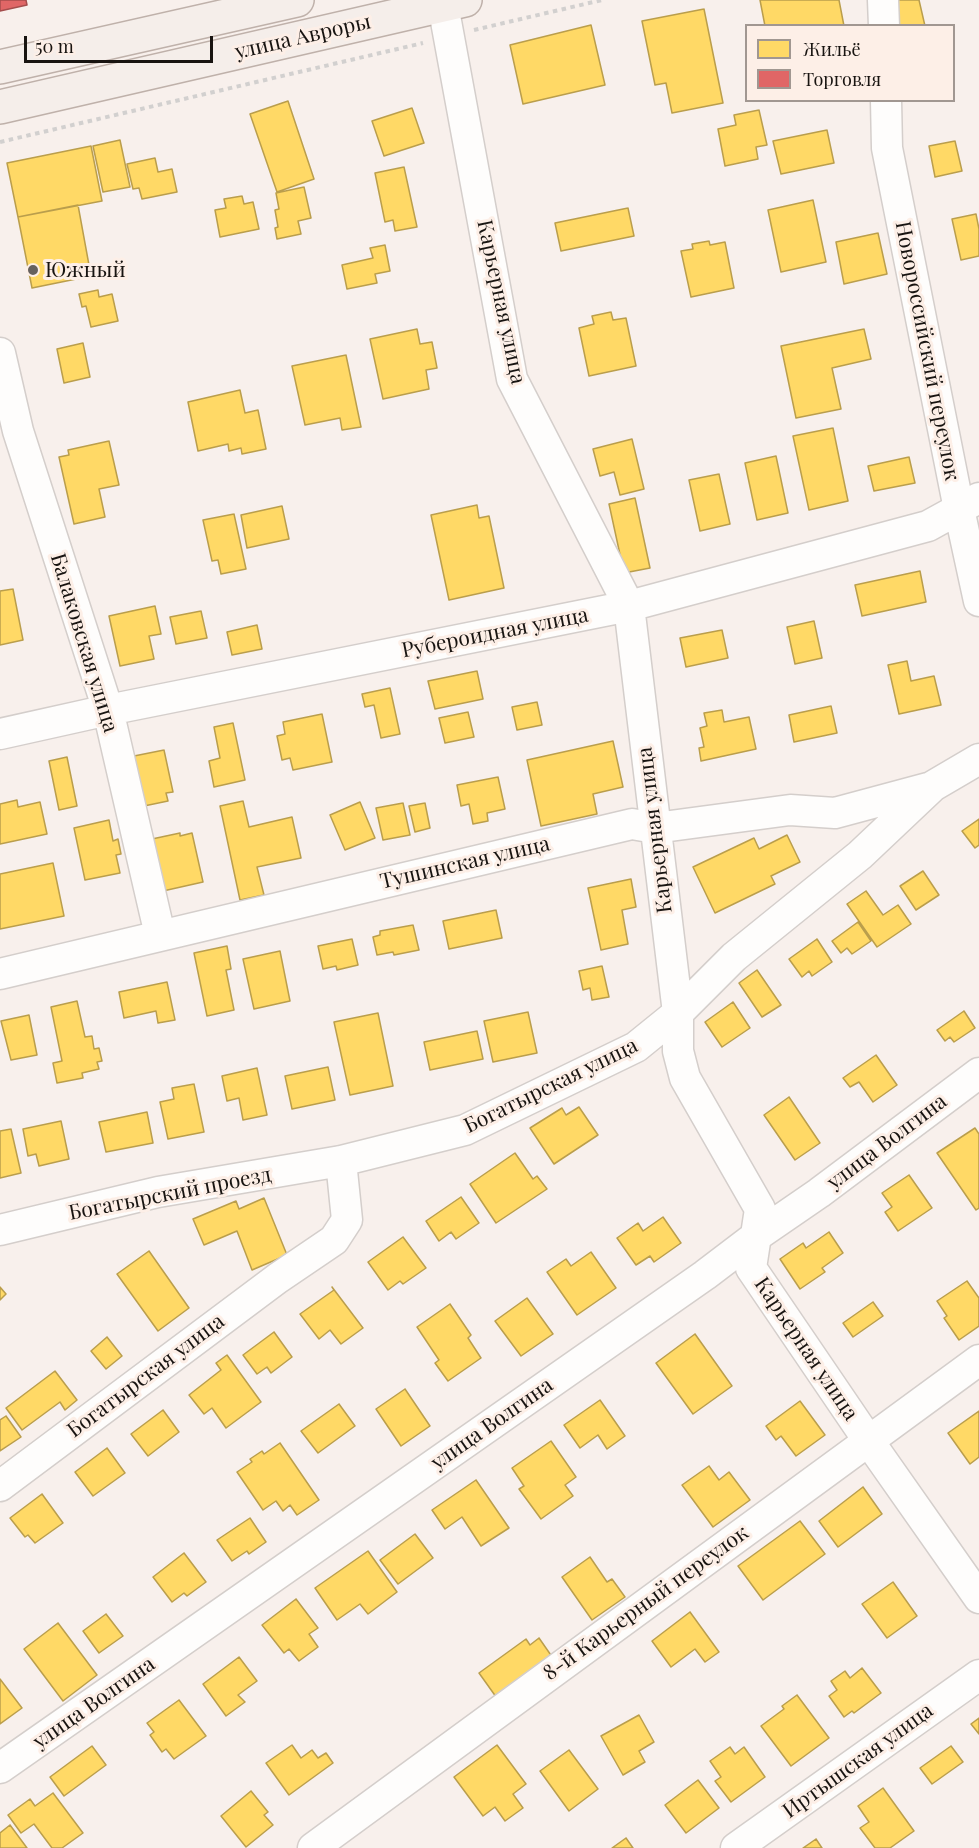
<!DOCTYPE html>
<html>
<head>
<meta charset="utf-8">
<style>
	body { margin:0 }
	#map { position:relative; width:979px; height:1848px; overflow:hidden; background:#f8f0ec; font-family:"Playfair Display",serif }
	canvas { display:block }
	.legend { position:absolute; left:745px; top:24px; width:210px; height:78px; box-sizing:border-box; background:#fdefe7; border:2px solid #a19791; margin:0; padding:8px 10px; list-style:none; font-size:18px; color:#181411 }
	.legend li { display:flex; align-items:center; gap:12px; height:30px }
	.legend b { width:30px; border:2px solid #a19791 }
	.scale { position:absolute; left:24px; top:36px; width:189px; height:27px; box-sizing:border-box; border:3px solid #181411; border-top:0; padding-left:8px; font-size:18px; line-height:21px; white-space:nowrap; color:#181411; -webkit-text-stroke:4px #fdefe7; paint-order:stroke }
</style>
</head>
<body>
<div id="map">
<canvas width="979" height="1848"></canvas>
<ul class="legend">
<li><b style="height:16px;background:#ffd966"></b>Жильё</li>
<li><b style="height:16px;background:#e06666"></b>Торговля</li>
</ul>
<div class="scale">50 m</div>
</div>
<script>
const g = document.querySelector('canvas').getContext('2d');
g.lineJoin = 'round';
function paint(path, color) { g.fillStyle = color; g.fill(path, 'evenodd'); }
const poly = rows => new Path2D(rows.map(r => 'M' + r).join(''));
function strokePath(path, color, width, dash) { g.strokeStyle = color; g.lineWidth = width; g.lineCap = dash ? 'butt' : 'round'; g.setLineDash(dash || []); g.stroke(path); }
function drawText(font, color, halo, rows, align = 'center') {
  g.font = font + ' "Playfair Display",serif'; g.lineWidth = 6; g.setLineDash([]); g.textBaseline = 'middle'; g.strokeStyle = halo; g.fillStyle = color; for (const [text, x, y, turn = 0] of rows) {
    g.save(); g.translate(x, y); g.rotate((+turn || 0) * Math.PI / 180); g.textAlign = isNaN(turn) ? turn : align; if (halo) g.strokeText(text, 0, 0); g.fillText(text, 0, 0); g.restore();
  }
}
const homes = poly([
	[760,0,839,0,844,26,765,26,760,0],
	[889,0,919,0,925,26,895,26,889,0],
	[704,9,723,103,672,113,666,83,655,85,642,21,704,9],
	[591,25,605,85,523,104,510,45,591,25],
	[288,101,314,179,277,192,250,114,288,101],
	[412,108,424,143,384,156,372,121,412,108],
	[759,110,767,145,756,147,758,159,725,166,718,129,736,125,734,115,759,110],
	[827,130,834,163,781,174,773,141,827,130],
	[120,140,130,187,103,192,93,146,120,140],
	[955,141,962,171,935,177,929,146,955,141],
	[91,146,102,201,18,217,7,163,91,146],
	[155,158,158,172,172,169,177,192,142,199,139,188,133,189,127,164,155,158],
	[404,167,417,227,395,231,393,220,385,222,375,173,404,167],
	[304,187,311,218,298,221,301,234,277,239,275,228,278,227,275,210,279,209,276,193,304,187],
	[242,196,244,204,253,202,259,229,220,237,215,210,226,208,224,199,242,196],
	[813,200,826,262,781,272,768,210,813,200],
	[78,205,91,276,32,288,18,217,78,205],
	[628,208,634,236,561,251,555,223,628,208],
	[976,214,979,229,979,256,961,260,952,219,976,214],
	[878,233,887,274,844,284,836,242,878,233],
	[709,241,710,245,725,242,734,288,691,297,681,251,693,249,692,244,709,241],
	[385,245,390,271,375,274,377,283,347,289,342,265,373,258,370,248,385,245],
	[98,290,99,297,112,294,118,321,91,327,86,306,82,307,79,294,98,290],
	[611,312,613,320,626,318,636,366,589,376,579,328,594,324,592,316,611,312],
	[417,329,420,344,432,342,437,368,426,370,429,389,383,399,370,339,417,329],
	[864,329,871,359,832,368,841,409,796,418,781,346,864,329],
	[83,343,90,377,64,383,57,349,83,343],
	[346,355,361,427,342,430,340,418,305,425,292,366,346,355],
	[240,390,245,413,258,410,266,449,242,454,241,448,229,451,228,444,198,451,188,402,240,390],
	[833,428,848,501,809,510,793,436,833,428],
	[632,439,644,489,620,495,614,472,600,476,593,449,632,439],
	[109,441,119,485,99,489,105,517,74,524,59,457,69,455,68,450,109,441],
	[776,456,788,513,757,520,745,463,776,456],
	[909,457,915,483,874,491,868,466,909,457],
	[719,474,730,524,700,531,689,480,719,474],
	[635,498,650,568,624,573,609,504,635,498],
	[477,505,479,518,489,516,504,588,449,600,431,515,477,505],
	[282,506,289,539,247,548,241,515,282,506],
	[234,514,246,569,221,574,218,560,212,561,203,520,234,514],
	[920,571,926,602,862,616,855,585,920,571],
	[13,589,23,640,0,645,0,591,13,589],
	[155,606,161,634,149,636,154,659,120,666,109,616,155,606],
	[201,611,207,638,176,644,170,617,201,611],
	[814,621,822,658,795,664,787,627,814,621],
	[257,625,262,649,232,655,227,632,257,625],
	[722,630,728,658,686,667,680,638,722,630],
	[907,661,911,681,934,676,941,705,899,714,888,665,907,661],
	[477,671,483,699,435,709,428,681,477,671],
	[390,688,400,734,381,738,374,705,365,707,362,694,390,688],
	[537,702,542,725,517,730,512,707,537,702],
	[831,706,837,733,794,742,789,715,831,706],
	[722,710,724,722,749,717,756,749,701,761,699,748,704,747,700,728,707,726,704,713,722,710],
	[468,712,474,737,445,743,439,718,468,712],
	[322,714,332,762,293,770,290,758,282,760,277,736,285,734,283,722,322,714],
	[233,723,245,780,214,787,209,761,220,758,214,727,233,723],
	[613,741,623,787,593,794,597,814,541,826,527,760,613,741],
	[164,750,173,792,166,793,168,801,144,806,134,756,164,750],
	[67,757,77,806,59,810,49,761,67,757],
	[498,777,505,809,487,813,488,821,473,824,469,804,461,806,457,785,498,777],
	[17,800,18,807,40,802,47,834,0,844,0,804,17,800],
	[243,801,249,827,292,817,301,858,257,867,264,895,240,900,220,806,243,801],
	[360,802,375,838,345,850,330,815,360,802],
	[403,803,410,835,383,840,376,808,403,803],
	[425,803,430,828,415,832,409,806,425,803],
	[979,819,979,845,975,848,962,831,979,819],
	[109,820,113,841,118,839,121,854,116,855,120,873,85,880,74,828,109,820],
	[180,833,180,836,192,833,203,882,163,891,152,839,180,833],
	[787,835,800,862,771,876,775,884,715,913,693,867,754,838,759,849,787,835],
	[53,863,64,916,0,929,0,874,53,863],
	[923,871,939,895,916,910,900,886,923,871],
	[631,879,636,907,622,910,628,944,601,950,588,888,631,879],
	[866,891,883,915,898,905,911,924,877,947,847,904,866,891],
	[496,910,502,938,449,949,443,921,496,910],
	[858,922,871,941,852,954,847,948,841,953,832,941,858,922],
	[413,925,419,950,394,955,393,952,377,955,373,937,380,935,380,931,413,925],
	[352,939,358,965,337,970,336,966,323,969,318,946,352,939],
	[817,939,832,962,812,976,809,971,802,977,789,959,817,939],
	[227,946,231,969,226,970,234,1010,207,1016,194,953,227,946],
	[280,951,290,1001,254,1009,243,959,280,951],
	[602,966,609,997,592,1000,590,988,583,990,579,971,602,966],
	[757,970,781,1005,762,1017,739,983,757,970],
	[167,982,175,1020,158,1023,156,1011,124,1018,119,992,167,982],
	[77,1001,85,1037,92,1036,94,1049,99,1048,102,1061,97,1062,99,1069,82,1073,83,1078,57,1083,53,1063,62,1061,51,1007,77,1001],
	[733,1002,750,1028,722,1047,705,1022,733,1002],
	[964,1011,975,1028,954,1042,950,1037,945,1041,937,1030,964,1011],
	[528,1012,537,1053,493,1062,484,1021,528,1012],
	[378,1013,393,1086,350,1095,334,1022,378,1013],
	[29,1015,37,1055,11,1060,1,1021,29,1015],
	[477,1031,483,1059,430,1070,424,1042,477,1031],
	[876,1055,897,1085,873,1102,859,1082,850,1087,843,1078,876,1055],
	[328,1067,335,1100,292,1109,285,1076,328,1067],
	[257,1068,267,1115,243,1120,239,1098,227,1101,222,1076,257,1068],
	[194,1084,204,1132,168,1139,160,1102,174,1099,172,1088,194,1084],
	[789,1097,820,1143,795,1160,764,1115,789,1097],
	[579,1107,598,1135,554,1164,530,1128,562,1108,566,1115,579,1107],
	[147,1112,153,1143,106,1152,99,1122,147,1112],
	[61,1121,69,1159,39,1166,36,1154,28,1156,23,1129,61,1121],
	[975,1128,979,1134,979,1208,976,1210,937,1153,975,1128],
	[11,1129,21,1173,0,1178,0,1131,11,1129],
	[515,1153,533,1179,537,1176,547,1189,496,1223,470,1184,515,1153],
	[909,1175,932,1208,898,1231,885,1212,892,1207,882,1193,909,1175],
	[461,1197,479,1223,456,1239,451,1232,439,1241,426,1221,461,1197],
	[264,1198,287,1255,252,1270,237,1231,204,1245,193,1219,236,1201,239,1209,264,1198],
	[663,1217,681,1243,654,1262,650,1256,636,1265,617,1238,638,1223,643,1231,663,1217],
	[829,1232,843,1253,822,1268,825,1272,800,1289,780,1259,803,1243,806,1248,829,1232],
	[403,1237,426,1268,403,1284,400,1281,388,1290,368,1262,403,1237],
	[149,1251,189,1308,158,1331,117,1274,149,1251],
	[591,1252,616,1288,577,1315,547,1272,566,1259,571,1266,591,1252],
	[967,1281,979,1298,979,1326,959,1340,944,1318,947,1316,937,1301,967,1281],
	[0,1287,6,1294,0,1300,0,1287],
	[332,1287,363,1328,341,1344,330,1330,319,1339,300,1314,334,1290,332,1287],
	[527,1298,553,1334,521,1356,495,1321,527,1298],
	[873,1302,883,1316,853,1337,843,1323,873,1302],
	[450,1304,471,1335,468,1338,481,1358,448,1381,435,1363,439,1360,417,1327,450,1304],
	[274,1332,292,1357,271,1373,267,1367,257,1374,243,1355,274,1332],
	[695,1334,732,1386,693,1414,656,1363,695,1334],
	[107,1337,122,1356,106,1369,91,1351,107,1337],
	[227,1355,261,1402,226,1428,212,1408,204,1414,189,1395,221,1370,216,1363,227,1355],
	[55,1371,77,1400,65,1410,60,1402,22,1430,6,1408,55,1371],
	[405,1389,430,1426,401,1446,376,1409,405,1389],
	[600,1400,625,1436,607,1449,598,1435,580,1448,564,1425,600,1400],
	[800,1401,825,1435,796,1456,781,1436,776,1440,766,1426,800,1401],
	[339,1404,355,1426,318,1453,301,1431,339,1404],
	[163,1410,179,1432,148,1456,131,1434,163,1410],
	[979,1411,979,1457,970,1464,948,1433,979,1411],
	[6,1416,21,1437,0,1451,0,1420,6,1416],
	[551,1441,576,1477,565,1485,573,1496,541,1519,519,1489,524,1486,512,1468,551,1441],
	[280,1443,319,1500,297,1515,290,1505,283,1511,276,1501,263,1510,237,1472,252,1462,250,1459,262,1451,264,1454,280,1443],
	[107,1448,125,1473,93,1496,75,1472,107,1448],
	[709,1466,719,1480,729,1472,750,1500,713,1527,682,1485,709,1466],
	[476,1480,509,1528,481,1546,462,1517,445,1529,432,1510,476,1480],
	[863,1487,882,1514,838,1547,819,1521,863,1487],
	[42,1494,63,1523,35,1543,28,1535,25,1537,10,1518,42,1494],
	[250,1518,266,1542,249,1554,247,1551,232,1561,217,1540,250,1518],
	[800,1521,825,1554,763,1600,738,1566,800,1521],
	[415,1534,433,1558,398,1584,380,1560,415,1534],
	[368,1551,397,1592,368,1614,360,1604,337,1620,315,1588,368,1551],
	[184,1553,206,1582,187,1596,184,1593,172,1602,153,1577,184,1553],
	[590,1557,607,1582,612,1579,625,1597,592,1620,562,1577,590,1557],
	[893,1582,917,1616,887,1638,862,1604,893,1582],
	[296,1599,318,1628,309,1634,318,1647,299,1661,289,1649,284,1653,262,1625,296,1599],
	[690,1612,719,1652,705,1662,695,1649,671,1667,652,1641,690,1612],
	[106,1614,123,1636,99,1653,83,1631,106,1614],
	[58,1623,97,1675,63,1701,24,1649,58,1623],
	[539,1638,555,1661,499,1701,479,1673,526,1639,530,1645,539,1638],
	[239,1657,257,1681,238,1695,245,1702,226,1716,203,1684,239,1657],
	[862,1668,881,1693,854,1713,852,1711,844,1717,829,1696,837,1690,831,1681,845,1671,850,1678,862,1668],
	[0,1679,22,1708,0,1724,0,1679],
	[797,1695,829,1738,791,1766,761,1726,784,1709,782,1706,797,1695],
	[179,1700,206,1736,174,1759,166,1749,162,1752,150,1735,154,1732,147,1723,179,1700],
	[639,1715,654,1742,639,1751,645,1762,623,1775,601,1736,639,1715],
	[979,1718,979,1734,971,1724,979,1718],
	[292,1745,301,1758,312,1750,318,1758,326,1753,333,1763,289,1795,266,1763,292,1745],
	[497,1745,526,1784,513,1794,523,1808,505,1821,495,1807,483,1816,454,1777,497,1745],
	[92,1746,106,1765,64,1796,50,1777,92,1746],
	[951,1746,963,1762,932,1784,920,1768,951,1746],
	[730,1747,735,1754,744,1747,765,1777,731,1802,715,1781,721,1777,710,1761,730,1747],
	[569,1750,598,1789,569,1811,540,1771,569,1750],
	[698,1780,719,1808,686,1833,665,1805,698,1780],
	[883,1788,914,1831,890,1848,875,1848,860,1828,869,1822,858,1806,883,1788],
	[251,1791,268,1812,264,1815,273,1825,246,1847,221,1816,251,1791],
	[53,1793,83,1833,62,1848,52,1848,34,1824,21,1833,8,1815,30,1799,35,1806,53,1793],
	[10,1825,27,1848,0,1848,0,1833,10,1825],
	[626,1838,633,1848,612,1848,626,1838],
	[816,1839,822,1848,803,1848,816,1839]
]);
paint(homes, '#ffd966');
strokePath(homes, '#ba9e4c', 1.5);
const shops = poly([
	[0,0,26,0,27,5,0,11,0,0]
]);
paint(shops, '#e06666');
strokePath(shops, '#a44d4c', 1.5);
const minor = poly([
	[883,0,884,26],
	[443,5,512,379,629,606,678,1013,678,1051,685,1078,760,1209,751,1268,868,1440,979,1598],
	[886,100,887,148,959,509,979,601],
	[0,353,18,431,108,710,160,935],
	[0,734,108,710,629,606,928,526,979,498],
	[0,974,632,824,655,828,790,810,835,813,928,788],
	[0,1230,158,1192,341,1161,465,1130,636,1047,678,1013,734,957,860,855,933,786,979,759],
	[0,1486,278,1278,334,1240,347,1220,341,1161],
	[0,1768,705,1275,755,1237,819,1193,979,1073],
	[313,1848,979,1360],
	[736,1848,979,1675]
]);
const primary = poly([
	[0,67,297,0],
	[0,107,465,0]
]);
strokePath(minor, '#d4cecb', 33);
strokePath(primary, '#bfb1aa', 36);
strokePath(poly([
	[474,30,602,0],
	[0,142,423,43]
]), '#d2d0cf', 4, [4.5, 4.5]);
strokePath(minor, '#fefdfc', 30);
strokePath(primary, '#f5eeea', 33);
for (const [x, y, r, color] of [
	[33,270,6,"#66615e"]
]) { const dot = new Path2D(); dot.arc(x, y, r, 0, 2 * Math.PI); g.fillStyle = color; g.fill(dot); strokePath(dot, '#fdefe7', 2); }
drawText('21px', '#181411', '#fdefe7', [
	["улица Авроры",303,37,-13],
	["Карьерная улица",501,302,78],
	["Новороссийский переулок",927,351,79],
	["Рубероидная улица",495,633,-11],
	["Балаковская улица",84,643,73],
	["Карьерная улица",655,830,-97],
	["Тушинская улица",465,863,-13],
	["Богатырская улица",551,1086,-26],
	["улица Волгина",887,1142,-37],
	["Богатырский проезд",170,1194,-11],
	["Карьерная улица",806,1349,56],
	["Богатырская улица",146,1376,-37],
	["улица Волгина",492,1424,-35],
	["8-й Карьерный переулок",646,1603,-36],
	["улица Волгина",94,1703,-35],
	["Иртышская улица",858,1761,-36]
]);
drawText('21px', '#181411', '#fdefe7', [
	["Южный",45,270]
], 'left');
</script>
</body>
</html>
